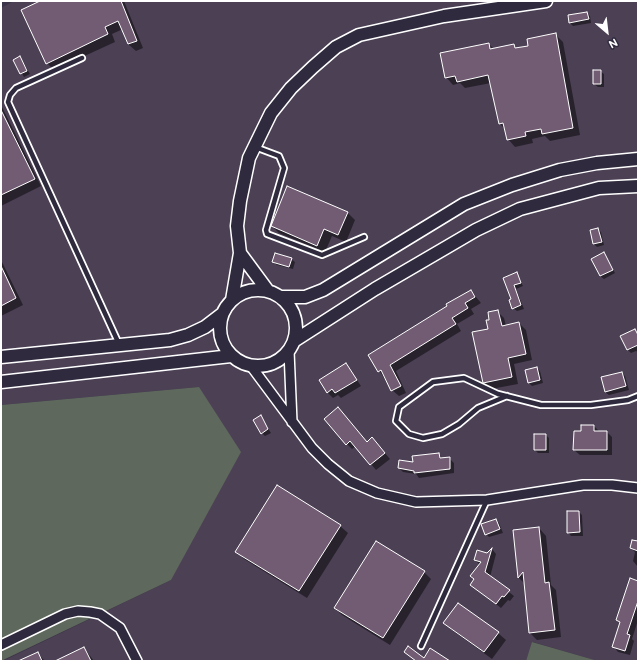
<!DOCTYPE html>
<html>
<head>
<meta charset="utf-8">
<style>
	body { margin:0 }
	#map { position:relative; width:639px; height:662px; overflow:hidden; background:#3c3448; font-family:"Balsamiq Sans",sans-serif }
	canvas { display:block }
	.frame { position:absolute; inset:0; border:2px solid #fff; pointer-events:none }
	.north { position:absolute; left:587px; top:12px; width:40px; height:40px; -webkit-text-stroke:3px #2f2a3d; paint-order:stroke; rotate:152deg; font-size:11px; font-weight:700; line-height:16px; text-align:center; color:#fff }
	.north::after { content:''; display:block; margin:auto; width:14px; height:18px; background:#fff; clip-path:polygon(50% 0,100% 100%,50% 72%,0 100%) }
</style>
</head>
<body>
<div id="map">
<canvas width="639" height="662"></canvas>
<div class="frame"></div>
<div class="north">N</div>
</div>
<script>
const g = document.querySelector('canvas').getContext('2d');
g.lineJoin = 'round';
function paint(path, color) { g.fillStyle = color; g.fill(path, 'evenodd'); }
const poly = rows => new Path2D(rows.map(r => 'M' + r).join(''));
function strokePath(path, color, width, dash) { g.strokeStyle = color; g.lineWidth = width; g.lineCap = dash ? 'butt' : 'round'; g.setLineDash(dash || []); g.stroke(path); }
paint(poly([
	[14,1,638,1,638,661,598,661,533,642,526,661,3,661,171,580,199,387,1,405,1,8]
]), '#4c4055');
paint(poly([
	[199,387,241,452,171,580,1,661,1,405],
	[532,642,598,661,526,661]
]), '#5f685c');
paint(poly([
	[42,1,124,1,143,48,136,51,128,44,123,29,112,34,115,42,54,70,47,63],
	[587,13,590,16,591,23,573,26,570,23],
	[556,35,563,42,580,135,550,141,545,136,532,139,533,143,515,147,508,139,506,130,500,124,491,83,465,88,460,83,453,85,446,77,489,44,494,49,513,45,517,49,529,46],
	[20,57,30,74,24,77,14,60],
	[600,71,604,74,604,87,598,87,594,84],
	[1,105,41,186,1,206],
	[287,188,348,213,355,220,346,242,332,236,325,252,279,233,272,226],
	[598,229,601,232,604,245,597,247,594,244],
	[604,254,615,273,604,279,600,276],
	[291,259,295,262,293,269,277,265,273,262],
	[1,260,23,305,1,316],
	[516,273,523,286,516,289,524,309,517,311,513,308,513,300,504,278],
	[471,291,481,303,471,309,474,314,457,324,461,331,396,371,406,393,399,396,392,390,369,355],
	[497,311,504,318,506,326,519,323,526,330,532,360,514,364,518,384,491,389,484,382,490,321],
	[635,330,638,333,638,352,636,351,631,353,628,350],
	[346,364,361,386,341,398,338,395,333,398,327,392],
	[537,368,540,371,543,383,532,386,529,383],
	[622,373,625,376,629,390,609,395,605,392],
	[260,417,271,433,265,436,262,433],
	[326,419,367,442,372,438,390,459,376,470,356,446,352,449,347,444],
	[594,426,600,432,607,432,612,437,612,455,580,455,574,450,582,432],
	[546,435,549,438,549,453,538,453,535,450],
	[439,454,443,459,449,458,454,463,454,473,419,478,416,474,403,472,399,468],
	[579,512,582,515,583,536,571,536,568,532],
	[496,520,499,523,503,533,489,537,486,534],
	[340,526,348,533,307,598,244,559,237,551],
	[539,528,546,536,551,585,556,590,561,637,537,640,530,633,525,584,519,578,514,531],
	[638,541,638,567,633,561,635,552,631,548],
	[492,549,496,554,490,577,514,596,510,601,508,600,501,608,472,585,480,565,475,560,488,554],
	[424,572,431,579,390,645,342,615,335,608],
	[638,582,638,620,632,639,634,641,630,655,618,652,614,647,621,624,617,620],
	[445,623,498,633,506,640,492,659,452,630],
	[84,648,94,661,57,661],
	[37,653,45,661,20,661]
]), '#0007');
const building = poly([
	[40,1,121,1,137,41,128,44,118,21,105,27,108,34,46,64,21,10,40,1],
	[587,12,589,19,569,23,568,15,587,12],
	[556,33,573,128,542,134,541,129,525,132,526,136,507,140,503,123,499,124,488,75,457,82,455,76,445,78,440,53,489,43,490,49,514,44,515,48,528,46,527,39,556,33],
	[20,56,27,71,20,74,13,60,20,56],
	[593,70,601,70,601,84,593,84,593,70],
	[1,110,35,179,1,195,1,110],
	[287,186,348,212,338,235,324,229,317,246,271,226,287,186],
	[598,228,602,242,593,244,590,230,598,228],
	[604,252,613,270,600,276,591,259,604,252],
	[275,253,292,258,289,267,272,262,275,253],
	[1,266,16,298,1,306,1,266],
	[517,272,521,283,514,285,521,305,512,309,509,300,511,299,503,278,517,272],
	[471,290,475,297,465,303,468,308,452,318,456,324,390,365,401,386,391,391,381,370,378,372,368,355,447,306,446,304,471,290],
	[498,310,502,326,519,322,526,354,508,358,512,377,483,383,472,332,488,329,486,320,489,320,488,312,498,310],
	[635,329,638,335,638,345,627,350,620,336,635,329],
	[346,363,357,380,335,393,332,389,327,393,319,380,346,363],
	[537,367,540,380,528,383,525,370,537,367],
	[622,372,626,386,605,392,601,377,622,372],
	[338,407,367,442,372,437,385,453,370,465,350,441,346,445,324,419,338,407],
	[261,415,268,429,261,434,253,420,261,415],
	[581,425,594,425,594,431,607,431,607,450,573,450,574,431,581,431,581,425],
	[534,434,546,434,546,450,534,450,534,434],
	[439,453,440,458,450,457,450,469,414,473,414,471,398,468,399,460,413,462,412,456,439,453],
	[277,485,341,525,299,591,235,552,277,485],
	[567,511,579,511,580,532,567,533,567,511],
	[496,519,500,529,485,535,481,524,496,519],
	[539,527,545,583,549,582,555,630,529,633,523,572,518,578,513,530,539,527],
	[632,540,638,541,638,551,630,548,632,540],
	[376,541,425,571,383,638,334,608,376,541],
	[492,548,485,572,510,590,504,597,502,596,496,604,470,585,474,579,470,576,481,562,474,560,477,550,487,553,492,548],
	[630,578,638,581,638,601,627,634,630,635,625,651,612,647,620,622,616,620,630,578],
	[458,603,499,632,484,652,443,623,458,603],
	[408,646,424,658,430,648,450,661,416,661,404,652,408,646],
	[84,647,91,661,55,661,84,647],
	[38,652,42,661,18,661,38,652]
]);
paint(building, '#725c73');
strokePath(building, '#fff', 1);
const lane = poly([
	[82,58,16,88,10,95,8,102,119,344],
	[255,147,279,156,284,168,266,230,267,234,322,255,364,237],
	[507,396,478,408,459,424,442,434,423,438,409,434,396,421,399,407,433,382,464,378,498,394,541,405,591,405,628,400,638,396],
	[421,646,487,500]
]);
const street = poly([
	[289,351,292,422],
	[251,366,312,448,328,464,349,481,377,493,416,502,487,500,583,485,612,485,638,488],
	[1,645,65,614,78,611,90,612,100,614,120,628,137,661]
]);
const secondary = poly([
	[240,253,268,291],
	'220 328a38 38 0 1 1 76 0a38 38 0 1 1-76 0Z',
	[280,297,305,297,323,290,464,204,512,185,560,170,597,163,638,159],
	[232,300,240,253,237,226,240,201,249,158,271,113,291,88,313,67,336,47,359,35,444,16,546,1],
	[294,341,375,289,447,247,476,230,520,209,599,188,638,186],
	[1,357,170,340,188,335,205,327,222,314],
	[1,382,231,356]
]);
strokePath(lane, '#fff', 8);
strokePath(street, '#fff', 12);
strokePath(secondary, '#fff', 15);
strokePath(lane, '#2f2a3d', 4.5);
strokePath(street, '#2f2a3d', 9);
strokePath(secondary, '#2f2a3d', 12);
</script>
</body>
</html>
